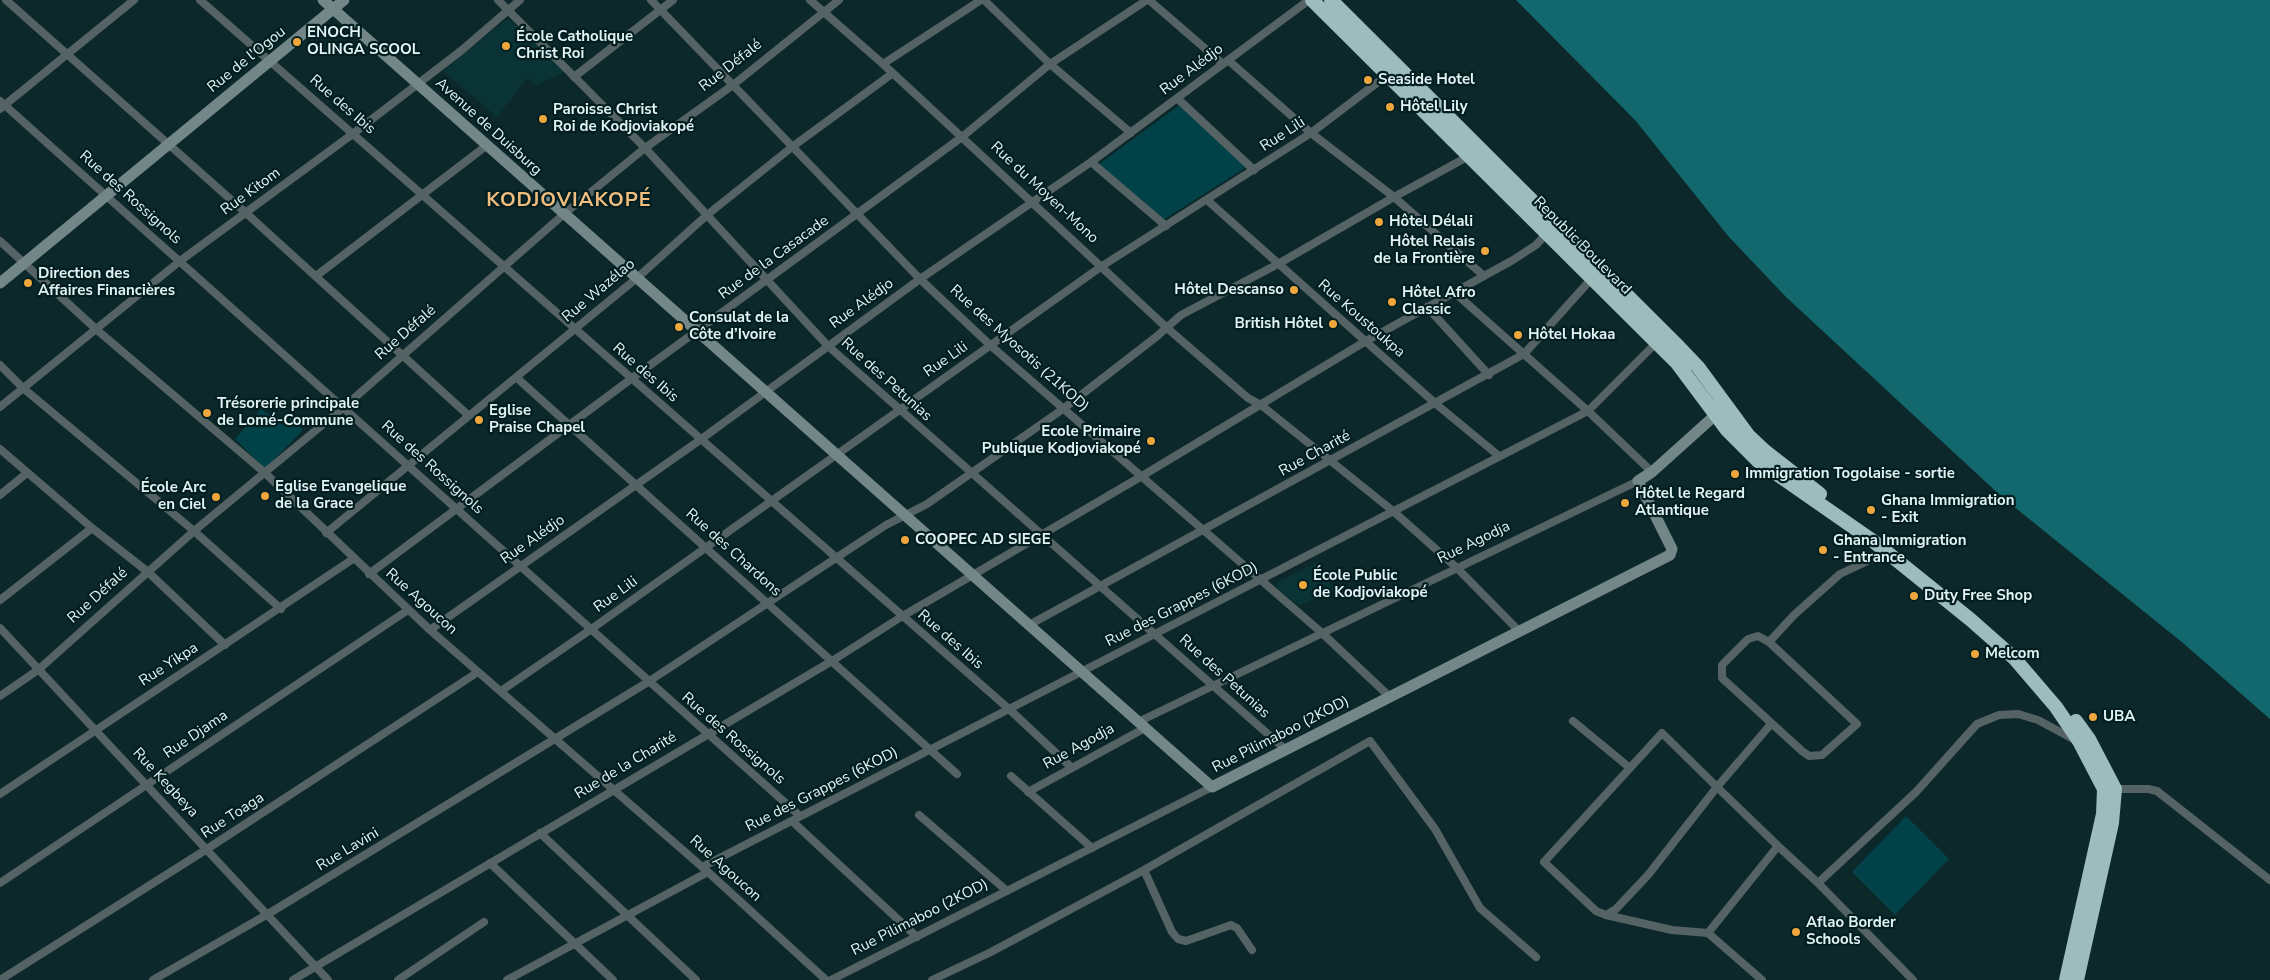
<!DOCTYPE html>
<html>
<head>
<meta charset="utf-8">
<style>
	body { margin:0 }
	canvas { display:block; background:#0c282a }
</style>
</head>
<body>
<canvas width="2270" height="980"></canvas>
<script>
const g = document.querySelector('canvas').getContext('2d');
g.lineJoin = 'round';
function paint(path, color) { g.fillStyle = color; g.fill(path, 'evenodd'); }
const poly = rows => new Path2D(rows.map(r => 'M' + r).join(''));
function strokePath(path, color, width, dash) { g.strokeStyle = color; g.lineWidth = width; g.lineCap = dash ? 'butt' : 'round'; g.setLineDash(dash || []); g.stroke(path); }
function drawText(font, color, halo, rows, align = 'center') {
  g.font = font + ' "Nunito Sans",sans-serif'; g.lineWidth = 4.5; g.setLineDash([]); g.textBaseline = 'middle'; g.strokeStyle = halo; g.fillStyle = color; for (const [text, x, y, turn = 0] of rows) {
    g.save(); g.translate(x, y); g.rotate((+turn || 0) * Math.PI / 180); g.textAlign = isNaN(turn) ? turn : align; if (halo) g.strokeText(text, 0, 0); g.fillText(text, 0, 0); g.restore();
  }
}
paint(poly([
	[505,20,510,20,566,71,535,86,528,77,497,117,443,71],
	[1318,562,1333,590,1299,606,1277,588,1277,582]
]), '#0a3335');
paint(poly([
	[1181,104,1248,166,1163,220,1098,165],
	[261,409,283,425,291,418,303,430,265,469,235,439],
	[1906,816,1949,859,1895,915,1852,872]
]), '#004247');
paint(poly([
	[1516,0,2270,0,2270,719,2183,643,2002,497,1786,297,1729,237,1635,120]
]), '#13686e');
strokePath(poly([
	[6,0,246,213,468,415],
	[200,0,1009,709,1072,768],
	[498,0,645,148,828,346,1286,750],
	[651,0,920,279,990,345,1322,633,1390,697],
	[810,0,883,64,1167,328,1248,398,1261,405,1393,511,1457,568,1519,631],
	[984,0,1050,64,1131,133],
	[1149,0,1223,64],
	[1228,60,1311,133,1394,197,1484,276],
	[883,64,981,0],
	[574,77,673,0],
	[1177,98,1254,170],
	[0,101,800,816],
	[0,109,134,0],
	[1091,162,1166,226],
	[1207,200,1436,404,1499,456],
	[0,241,97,330,265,473,430,630,708,872,826,980],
	[316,276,486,146],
	[1454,292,1588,411,1652,472],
	[1427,307,1489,375],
	[0,365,23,388,194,531,281,609],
	[517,378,957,774],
	[0,407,180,261,354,133,462,50,520,0],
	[0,449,92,528,148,572,225,645],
	[0,495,27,473],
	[326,533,637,278,707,215,792,147,893,73],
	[369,574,631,379,962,137,1050,64,1147,0],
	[0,600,92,528],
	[1029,625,1524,354,1593,277],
	[0,628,328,980],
	[430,630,700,440,920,279,1091,162,1309,0],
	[1769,642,1758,636,1748,639,1722,665,1722,678,1802,751,1809,756,1822,755,1857,724,1769,642,1794,615,1840,574,1889,551],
	[501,691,590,630,1102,266,1311,133,1386,76],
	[0,696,38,670,194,531,344,407,564,214,645,148,733,85,839,0],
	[1573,721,1630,768],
	[1138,722,1638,481],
	[1771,724,1717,787,1648,875,1616,909,1606,915,1596,911,1544,862,1662,733,1717,787,1778,846,1818,883,1913,980],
	[1011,776,1092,848],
	[2113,789,2148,789,2157,791,2270,880],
	[1028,792,1145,728],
	[0,794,353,559],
	[919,815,1007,891],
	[792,821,917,937],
	[540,833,696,980],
	[490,863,613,980],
	[702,867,1588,411,1656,343],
	[1144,870,1172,932,1178,939,1186,941,1231,925,1237,928,1252,950],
	[0,883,408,610],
	[1818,883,1916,792,1977,724,1999,715,2018,714,2038,720,2077,741],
	[1606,915,1672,930,1708,933,1762,980],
	[1708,933,1778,846],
	[0,980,207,849,478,672],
	[153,980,268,914,648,682,886,525,927,504,1063,409,1156,337,1181,315,1278,264,1394,197,1469,156],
	[293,980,832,661,901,617,1142,476,1366,341,1513,260,1536,245,1549,231],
	[398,980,484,922],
	[507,980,708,872],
	[831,980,1212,787],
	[932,980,991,952,1144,870,1370,741,1435,829,1480,908,1536,957]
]), '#566364', 8);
strokePath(poly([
	[323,0,1212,787,1670,555,1672,549,1638,481,1652,472,1721,410],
	[0,283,344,0]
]), '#738788', 11);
strokePath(poly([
	[1312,0,1677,363,1727,430,1758,461,1873,541,1971,620,2014,658,2056,707,2079,741,2104,789,2103,814,2066,980],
	[1331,0,1679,347,1698,367,1748,435,1765,451,1820,494],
	[2076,721,2089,739,2115,789,2112,823,2077,980]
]), '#9dbcbe', 14);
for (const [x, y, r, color] of [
	[297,42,5,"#efa73d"],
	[506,46,5,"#efa73d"],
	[1368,80,5,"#efa73d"],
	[1390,107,5,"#efa73d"],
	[543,119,5,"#efa73d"],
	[1379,222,5,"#efa73d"],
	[1485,251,5,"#efa73d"],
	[28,283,5,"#efa73d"],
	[1294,290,5,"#efa73d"],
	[1392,302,5,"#efa73d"],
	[1333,324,5,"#efa73d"],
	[679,327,5,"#efa73d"],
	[1518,335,5,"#efa73d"],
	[207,413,5,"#efa73d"],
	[479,420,5,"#efa73d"],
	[1151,441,5,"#efa73d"],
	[1735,474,5,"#efa73d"],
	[265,496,5,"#efa73d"],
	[216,497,5,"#efa73d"],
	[1625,503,5,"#efa73d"],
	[1871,510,5,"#efa73d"],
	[905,540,5,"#efa73d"],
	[1823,550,5,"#efa73d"],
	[1303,585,5,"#efa73d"],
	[1914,596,5,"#efa73d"],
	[1975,654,5,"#efa73d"],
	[2093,717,5,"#efa73d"],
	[1796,932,5,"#efa73d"]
]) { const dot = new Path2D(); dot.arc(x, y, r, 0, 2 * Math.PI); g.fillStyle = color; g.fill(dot); strokePath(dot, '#021e20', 2); }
drawText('bold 15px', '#e3f3f4', '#021e20', [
	["ENOCH",307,33],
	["OLINGA SCOOL",307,50],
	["École Catholique",516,37],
	["Christ Roi",516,54],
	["Seaside Hotel",1378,80],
	["Hôtel Lily",1400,107],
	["Paroisse Christ",553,110],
	["Roi de Kodjoviakopé",553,127],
	["Hôtel Délali",1389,222],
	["Hôtel Relais",1475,242,"right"],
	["de la Frontière",1475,259,"right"],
	["Direction des",38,274],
	["Affaires Financières",38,291],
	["Hôtel Descanso",1284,290,"right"],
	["Hôtel Afro",1402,293],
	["Classic",1402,310],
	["Consulat de la",689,318],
	["Côte d’Ivoire",689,335],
	["British Hôtel",1323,324,"right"],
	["Hôtel Hokaa",1528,335],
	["Trésorerie principale",217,404],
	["de Lomé-Commune",217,421],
	["Eglise",489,411],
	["Praise Chapel",489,428],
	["Ecole Primaire",1141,432,"right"],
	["Publique Kodjoviakopé",1141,449,"right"],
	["Immigration Togolaise - sortie",1745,474],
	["Eglise Evangelique",275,487],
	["de la Grace",275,504],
	["École Arc",206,488,"right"],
	["en Ciel",206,505,"right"],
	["Hôtel le Regard",1635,494],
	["Atlantique",1635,511],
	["Ghana Immigration",1881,501],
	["- Exit",1881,518],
	["COOPEC AD SIEGE",915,540],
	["Ghana Immigration",1833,541],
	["- Entrance",1833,558],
	["École Public",1313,576],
	["de Kodjoviakopé",1313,593],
	["Duty Free Shop",1924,596],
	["Melcom",1985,654],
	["UBA",2103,717],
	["Aflao Border",1806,923],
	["Schools",1806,940]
], 'left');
drawText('15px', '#e3f3f4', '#021e20', [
	["Rue de l'Ogou",247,60,-39],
	["Rue Défalé",731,66,-38],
	["Rue Alédjo",1192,70,-37],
	["Rue des Ibis",342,105,41],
	["Avenue de Duisburg",488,127,42],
	["Rue Lili",1283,135,-33],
	["Rue Kitom",251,192,-36],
	["Rue du Moyen-Mono",1044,193,43],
	["Rue des Rossignols",130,198,42],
	["Republic Boulevard",1582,246,45],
	["Rue de la Casacade",774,258,-36],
	["Rue Wazélao",599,291,-40],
	["Rue Alédjo",862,304,-36],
	["Rue Koustoukpa",1361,319,41],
	["Rue Défalé",406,333,-41],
	["Rue des Myosotis (21KOD)",1019,349,42],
	["Rue Lili",946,360,-35],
	["Rue des Ibis",645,373,41],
	["Rue des Petunias",886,380,42],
	["Rue Charité",1315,454,-29],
	["Rue des Rossignols",432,468,42],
	["Rue Alédjo",533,540,-35],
	["Rue Agodja",1474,543,-26],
	["Rue des Chardons",733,553,42],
	["Rue Lili",616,595,-36],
	["Rue Défalé",98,596,-42],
	["Rue Agoucon",421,602,42],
	["Rue des Grappes (6KOD)",1182,605,-27],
	["Rue des Ibis",950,640,41],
	["Rue Yikpa",169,665,-33],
	["Rue des Petunias",1224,677,42],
	["Rue Djama",196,735,-34],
	["Rue Pilimaboo (2KOD)",1281,735,-27],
	["Rue des Rossignols",733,739,41],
	["Rue Agodja",1079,747,-29],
	["Rue de la Charité",626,766,-31],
	["Rue Kegbeya",165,783,47],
	["Rue des Grappes (6KOD)",822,790,-27],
	["Rue Toaga",233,816,-33],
	["Rue Lavini",348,850,-31],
	["Rue Agoucon",725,869,42],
	["Rue Pilimaboo (2KOD)",920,918,-27]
]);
g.letterSpacing = '1px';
drawText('bold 20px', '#efbd7d', '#021e20', [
	["KODJOVIAKOPÉ",569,201]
]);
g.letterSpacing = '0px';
</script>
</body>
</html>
